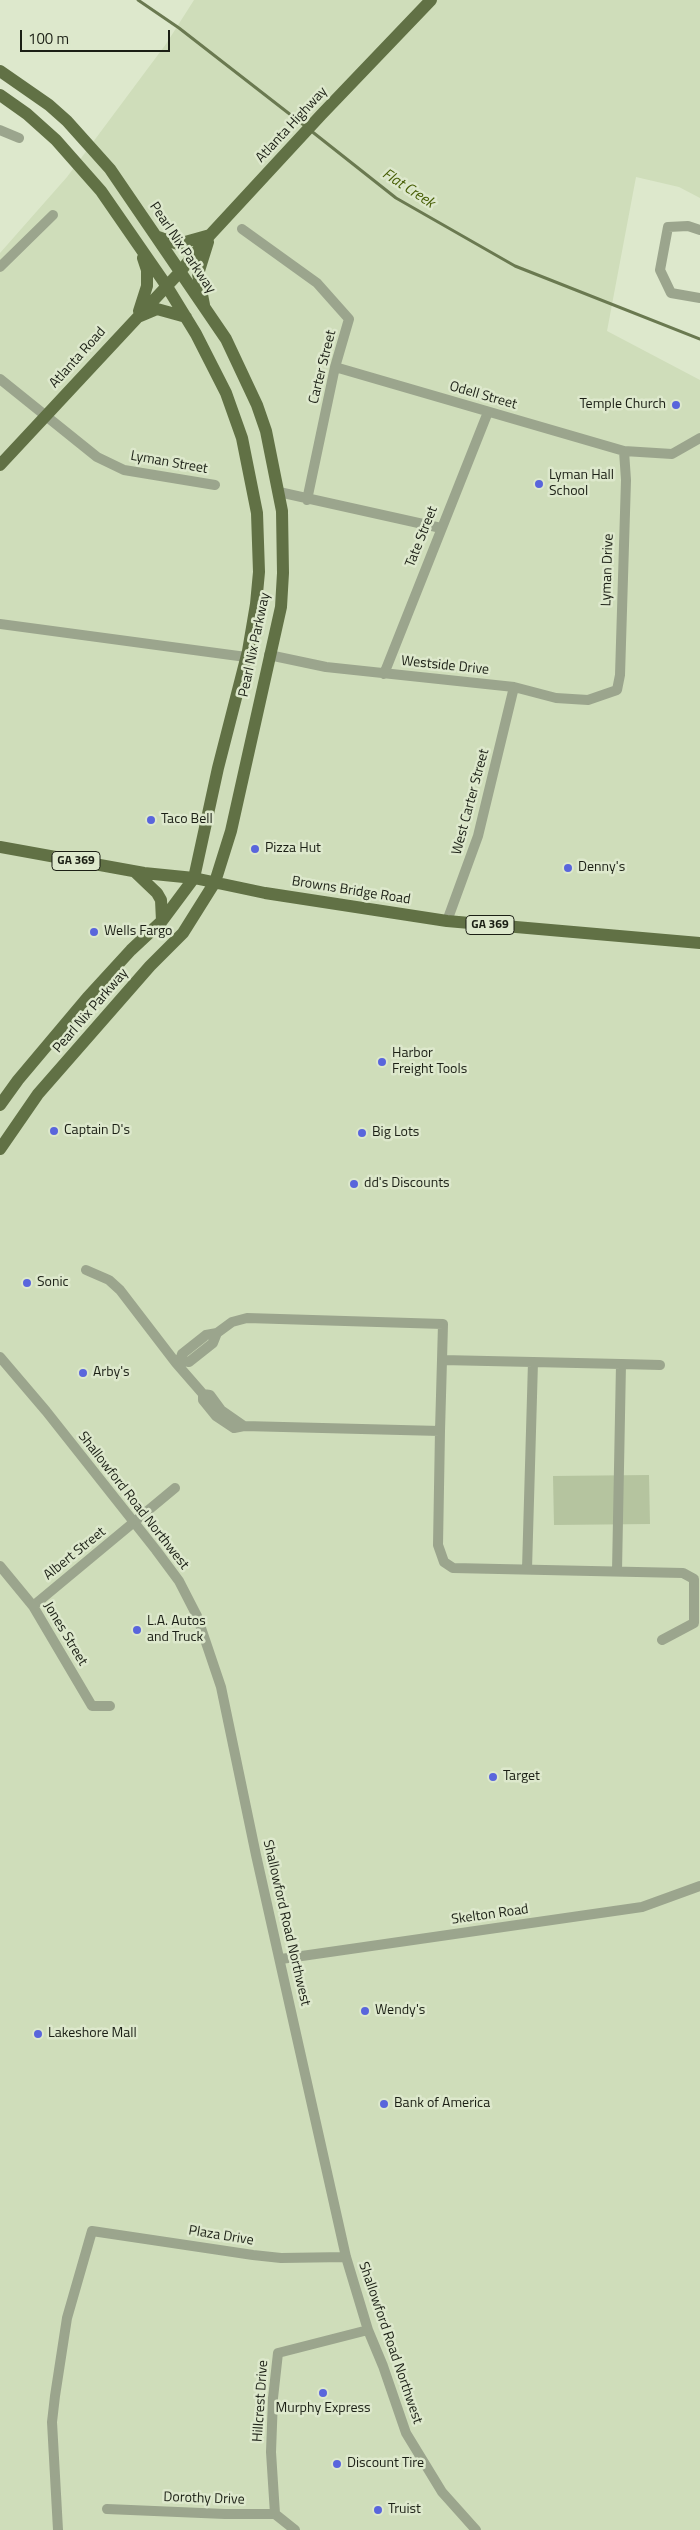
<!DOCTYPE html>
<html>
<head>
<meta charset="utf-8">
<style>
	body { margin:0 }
	#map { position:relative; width:700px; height:2530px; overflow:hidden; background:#dde8cc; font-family:"Titillium Web",sans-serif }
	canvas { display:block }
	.scale { position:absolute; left:20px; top:30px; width:150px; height:22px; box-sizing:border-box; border:2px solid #1b1f15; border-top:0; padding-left:6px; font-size:15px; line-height:18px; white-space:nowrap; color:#1b1f15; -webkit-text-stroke:4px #dde8cc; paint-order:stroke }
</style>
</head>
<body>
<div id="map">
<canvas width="700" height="2530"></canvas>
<div class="scale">100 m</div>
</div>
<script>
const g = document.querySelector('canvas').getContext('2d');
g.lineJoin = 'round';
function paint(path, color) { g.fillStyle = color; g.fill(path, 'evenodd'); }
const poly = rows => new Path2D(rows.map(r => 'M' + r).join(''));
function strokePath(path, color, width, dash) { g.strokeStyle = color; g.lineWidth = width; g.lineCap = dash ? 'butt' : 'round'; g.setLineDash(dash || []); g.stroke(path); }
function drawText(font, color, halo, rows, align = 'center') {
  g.font = font + ' "Titillium Web",sans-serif'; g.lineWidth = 5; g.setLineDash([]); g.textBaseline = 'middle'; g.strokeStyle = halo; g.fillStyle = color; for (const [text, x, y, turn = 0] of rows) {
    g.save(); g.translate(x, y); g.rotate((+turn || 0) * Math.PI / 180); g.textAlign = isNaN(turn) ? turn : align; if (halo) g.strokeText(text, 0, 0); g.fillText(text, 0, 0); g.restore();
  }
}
paint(poly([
	[194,0,700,0,700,198,679,187,636,177,607,331,700,380,700,2530,0,2530,0,253,67,177,166,44]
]), '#cfddba');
paint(poly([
	[649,1475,650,1524,554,1525,553,1476]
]), '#b5c49f');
strokePath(poly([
	[138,0,179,28,305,126],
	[310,130,396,198,515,266,700,339]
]), '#6a7950', 3);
strokePath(poly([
	[0,130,19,138],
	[242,229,317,283,349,319,335,367,307,500],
	[700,230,688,226,668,227,660,270,671,293,700,298],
	[0,267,53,215],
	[335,367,624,451,672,454,700,438],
	[0,379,97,457,124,470,215,485],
	[279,492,441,528],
	[0,624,246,657],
	[269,655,326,667,514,687,556,698,588,700,617,690,620,675,626,480,624,451],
	[384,674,488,412],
	[447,921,478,836,514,687],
	[86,1270,109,1280,120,1290,176,1363,203,1394,203,1400,216,1416,234,1428,244,1426,440,1431,438,1545,444,1562,453,1568,683,1573,694,1579,694,1623,662,1640],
	[0,1357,46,1411,156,1550,179,1581,197,1616,221,1687,256,1855,346,2257,368,2330,383,2366,406,2433,442,2492,476,2530],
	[180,1360,189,1362,213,1343,217,1333],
	[176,1363,180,1360,182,1354,206,1335,217,1333,232,1322,247,1318,443,1324,442,1360,533,1362],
	[621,1364,660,1365],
	[203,1394,210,1395,221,1410,244,1426],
	[440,1431,442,1360],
	[0,1566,33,1606,92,1706,110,1706],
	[527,1569,533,1362,621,1364,617,1571],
	[33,1606,175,1488],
	[281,1959,642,1907,700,1886],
	[107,2509,225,2514,275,2514,295,2530],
	[275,2514,271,2452,273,2398,278,2353,368,2330],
	[58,2530,52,2422,55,2396,67,2318,92,2231,253,2255,281,2258,346,2257]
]), '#9ba58d', 10);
strokePath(poly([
	[0,71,49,105,67,121,110,169,226,339,257,405,266,431,282,511,283,573,281,607,231,831,215,882,183,933,150,966,38,1094,0,1149],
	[0,95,27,114,56,140,101,191,166,285,196,334,226,393,242,438,257,513,259,572,256,604,248,651,218,768,194,878,162,921,131,950,87,998,18,1080,0,1105],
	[158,237,178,244,210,235],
	[204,305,198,274,208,242],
	[139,311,147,286,147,270,143,258],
	[138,317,157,309,186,317],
	[0,465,179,273,210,235,321,115,431,0],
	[0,847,144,873,194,878,265,893,447,921,700,943],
	[135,872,157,893,161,900,162,921]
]), '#617145', 12);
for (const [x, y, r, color] of [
	[676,405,5,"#5965dc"],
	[539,484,5,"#5965dc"],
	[151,820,5,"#5965dc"],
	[255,849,5,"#5965dc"],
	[568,868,5,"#5965dc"],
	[94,932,5,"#5965dc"],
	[382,1062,5,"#5965dc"],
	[54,1131,5,"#5965dc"],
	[362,1133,5,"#5965dc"],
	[354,1184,5,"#5965dc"],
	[27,1283,5,"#5965dc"],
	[83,1373,5,"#5965dc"],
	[137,1630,5,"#5965dc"],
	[493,1777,5,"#5965dc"],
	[365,2011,5,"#5965dc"],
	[38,2034,5,"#5965dc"],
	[384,2104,5,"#5965dc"],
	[323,2393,5,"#5965dc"],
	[337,2464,5,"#5965dc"],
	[378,2510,5,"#5965dc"]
]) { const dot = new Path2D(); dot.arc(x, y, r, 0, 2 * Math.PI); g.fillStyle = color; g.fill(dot); strokePath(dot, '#dde8cc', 2); }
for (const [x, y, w] of [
	[76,861,48],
	[490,925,48]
]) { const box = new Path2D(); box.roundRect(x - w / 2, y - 9.5, w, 19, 4); g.fillStyle = '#dde8cc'; g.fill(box); strokePath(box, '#1b1f15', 1); }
drawText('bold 12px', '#1b1f15', null, [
	["GA 369",76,861],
	["GA 369",490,925]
]);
drawText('14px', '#1b1f15', '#dde8cc', [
	["Atlanta Highway",292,125,-47],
	["Pearl Nix Parkway",182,248,56],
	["Atlanta Road",78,358,-48],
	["Carter Street",323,367,-76],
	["Odell Street",483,396,16],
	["Lyman Street",169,463,10],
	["Tate Street",422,537,-68],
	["Lyman Drive",608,570,-88],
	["Pearl Nix Parkway",255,645,-78],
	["Westside Drive",445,666,6],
	["West Carter Street",471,802,-75],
	["Browns Bridge Road",351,891,9],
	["Pearl Nix Parkway",91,1011,-49],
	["Shallowford Road Northwest",133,1501,52],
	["Albert Street",75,1554,-39],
	["Jones Street",65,1634,59],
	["Skelton Road",490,1915,-8],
	["Shallowford Road Northwest",286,1923,77],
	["Plaza Drive",221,2236,9],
	["Shallowford Road Northwest",390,2343,71],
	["Hillcrest Drive",261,2401,-86],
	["Dorothy Drive",204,2499,2]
]);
drawText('14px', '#1b1f15', '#dde8cc', [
	["Temple Church",666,405,"right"],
	["Lyman Hall",549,476],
	["School",549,492],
	["Taco Bell",161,820],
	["Pizza Hut",265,849],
	["Denny's",578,868],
	["Wells Fargo",104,932],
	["Harbor",392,1054],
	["Freight Tools",392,1070],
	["Captain D's",64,1131],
	["Big Lots",372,1133],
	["dd's Discounts",364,1184],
	["Sonic",37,1283],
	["Arby's",93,1373],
	["L.A. Autos",147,1622],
	["and Truck",147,1638],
	["Target",503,1777],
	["Wendy's",375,2011],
	["Lakeshore Mall",48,2034],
	["Bank of America",394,2104],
	["Murphy Express",323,2409,"center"],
	["Discount Tire",347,2464],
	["Truist",388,2510]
], 'left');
drawText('italic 15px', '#475e05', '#dde8cc', [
	["Flat Creek",408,189,33]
]);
</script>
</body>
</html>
